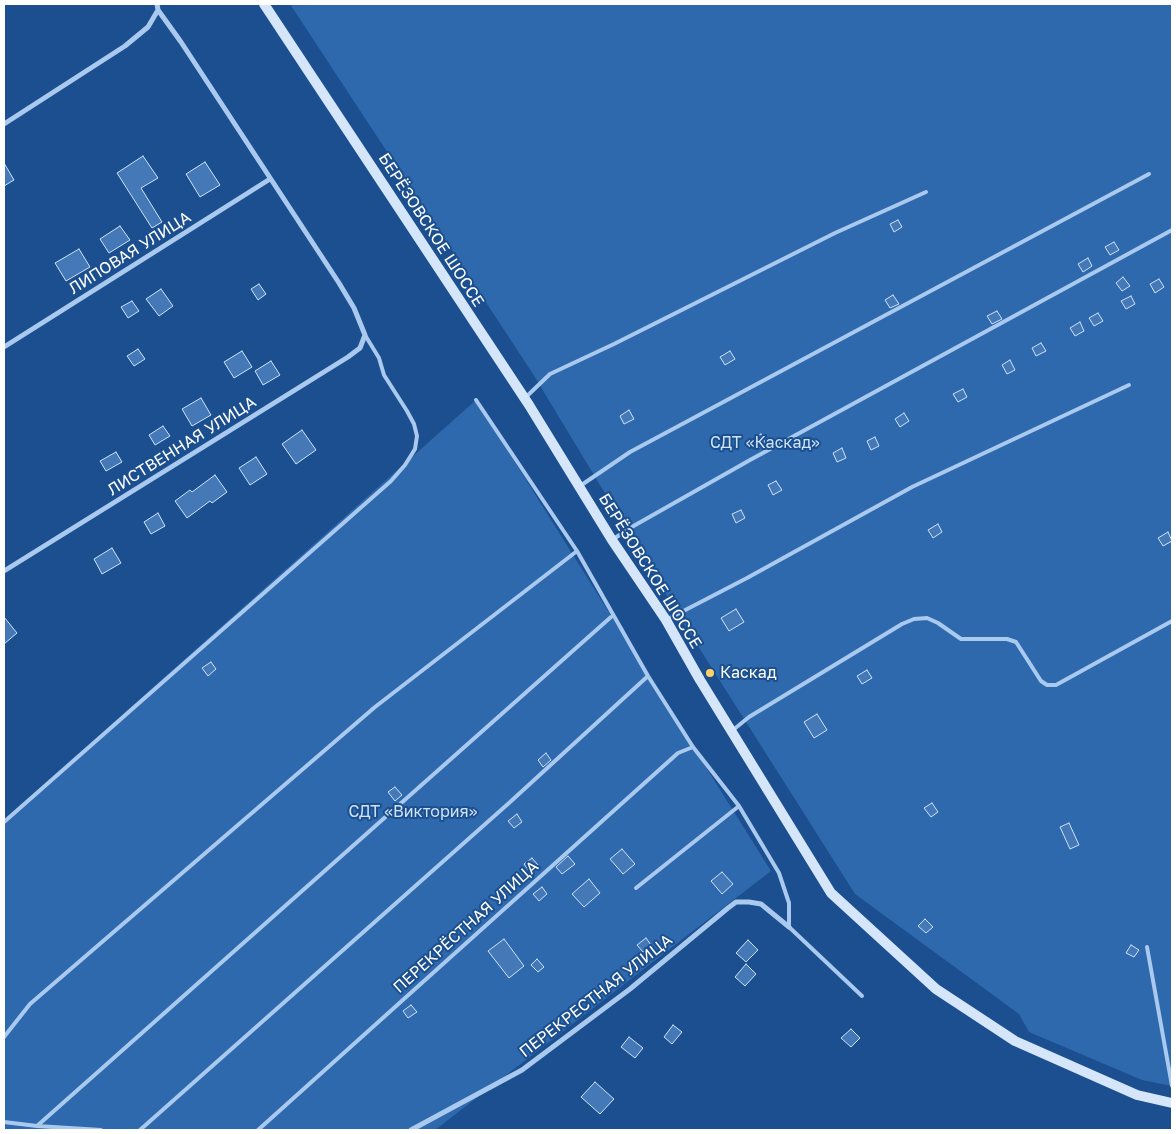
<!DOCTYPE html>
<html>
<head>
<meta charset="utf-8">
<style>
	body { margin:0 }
	#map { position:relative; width:1176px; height:1134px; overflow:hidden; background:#1b4f8f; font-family:"Golos Text",sans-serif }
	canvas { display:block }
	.frame { position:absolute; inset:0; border:5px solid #fff; pointer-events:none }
</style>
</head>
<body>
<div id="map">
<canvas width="1176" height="1134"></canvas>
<div class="frame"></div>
</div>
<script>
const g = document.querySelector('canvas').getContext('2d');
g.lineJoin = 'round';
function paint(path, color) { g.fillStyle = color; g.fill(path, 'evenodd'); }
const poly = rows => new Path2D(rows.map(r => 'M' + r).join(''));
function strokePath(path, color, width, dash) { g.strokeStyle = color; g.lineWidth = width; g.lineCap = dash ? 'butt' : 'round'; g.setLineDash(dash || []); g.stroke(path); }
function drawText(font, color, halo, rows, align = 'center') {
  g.font = font + ' "Golos Text",sans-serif'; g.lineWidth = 4; g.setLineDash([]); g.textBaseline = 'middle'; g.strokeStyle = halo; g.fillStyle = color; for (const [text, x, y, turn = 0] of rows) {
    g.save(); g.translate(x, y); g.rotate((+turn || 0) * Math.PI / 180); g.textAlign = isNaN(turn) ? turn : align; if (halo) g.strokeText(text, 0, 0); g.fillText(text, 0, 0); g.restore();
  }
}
paint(poly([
	[290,4,1172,4,1172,1086,1142,1080,1029,1032,1019,1014,855,894,682,621,533,374],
	[476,400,771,871,435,1130,4,1130,4,820]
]), '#2e69ad');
const building = poly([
	[143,156,158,178,141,188,162,222,152,228,117,173,143,156],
	[205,162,220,185,200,197,186,174,205,162],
	[4,163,14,180,4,186,4,163],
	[898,220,902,227,894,232,890,224,898,220],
	[120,226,130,240,109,253,100,239,120,226],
	[1114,242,1119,250,1110,255,1105,247,1114,242],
	[79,249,90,267,66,281,55,263,79,249],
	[1088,258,1092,266,1083,272,1078,264,1088,258],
	[1123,277,1130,286,1122,291,1116,283,1123,277],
	[1159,279,1164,287,1155,293,1150,284,1159,279],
	[259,284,266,294,258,300,251,289,259,284],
	[161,289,173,306,159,316,146,299,161,289],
	[893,295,899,304,890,308,885,300,893,295],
	[1131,296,1135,304,1126,309,1121,301,1131,296],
	[132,301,139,311,128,318,121,307,132,301],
	[997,311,1002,319,992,324,987,316,997,311],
	[1098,313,1103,321,1094,326,1089,318,1098,313],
	[1080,322,1084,331,1075,336,1070,328,1080,322],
	[1041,343,1046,351,1036,356,1032,348,1041,343],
	[138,349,145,359,134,366,127,356,138,349],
	[242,351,252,367,234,378,224,362,242,351],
	[730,351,735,359,725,365,720,357,730,351],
	[1010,360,1015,370,1007,374,1002,365,1010,360],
	[271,361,280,375,263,385,255,371,271,361],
	[963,389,967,397,958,402,953,394,963,389],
	[201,398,211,415,192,426,182,409,201,398],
	[629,410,634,419,624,424,620,416,629,410],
	[904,413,909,421,900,427,895,419,904,413],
	[163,426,170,436,155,445,149,435,163,426],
	[302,430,316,450,296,464,282,444,302,430],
	[761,434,766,444,758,448,753,439,761,434],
	[875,437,879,446,871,450,867,441,875,437],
	[842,448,846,458,837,462,833,453,842,448],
	[116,452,122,462,106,471,100,461,116,452],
	[256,457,267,474,250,485,239,468,256,457],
	[215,475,227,492,212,503,210,501,187,518,175,501,190,490,192,492,215,475],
	[776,481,782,490,773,495,768,485,776,481],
	[741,510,745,518,736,523,732,514,741,510],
	[158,513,165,526,151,534,144,522,158,513],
	[938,524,942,532,933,538,928,530,938,524],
	[1168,532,1172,541,1163,546,1158,538,1168,532],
	[112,548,121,563,102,574,94,559,112,548],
	[736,609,744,622,729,631,721,618,736,609],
	[4,617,17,633,4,644,4,617],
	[211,662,216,669,208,676,202,668,211,662],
	[867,670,872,678,862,684,857,676,867,670],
	[817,714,827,730,814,738,804,722,817,714],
	[546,753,551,760,543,767,538,760,546,753],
	[395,787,402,795,395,801,388,792,395,787],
	[932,803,938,812,931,817,924,808,932,803],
	[517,814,522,822,514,828,508,821,517,814],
	[1069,823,1079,845,1070,849,1060,827,1069,823],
	[622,849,635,864,623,874,610,859,622,849],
	[568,856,575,864,562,874,556,867,568,856],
	[532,858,538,865,529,871,524,864,532,858],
	[722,872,733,884,722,894,711,881,722,872],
	[589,879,600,893,584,907,572,894,589,879],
	[542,887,547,894,539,901,533,894,542,887],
	[925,919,933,927,926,933,918,926,925,919],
	[646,938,651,945,643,952,637,945,646,938],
	[504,939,524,966,509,978,488,951,504,939],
	[748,940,758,950,746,962,736,953,748,940],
	[1131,945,1139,950,1134,957,1126,953,1131,945],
	[537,959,544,967,538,972,531,965,537,959],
	[746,964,756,974,745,986,735,977,746,964],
	[411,1005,417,1012,408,1018,403,1011,411,1005],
	[673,1025,682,1032,672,1044,664,1037,673,1025],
	[851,1029,860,1038,851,1047,841,1038,851,1029],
	[629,1037,643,1048,635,1058,621,1047,629,1037],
	[595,1082,614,1099,600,1114,581,1097,595,1082]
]);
paint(building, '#4478b7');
strokePath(building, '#cfe3fa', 1);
strokePath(poly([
	[526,397,550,374,614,344,835,233,926,192],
	[476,400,577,551,648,676,693,747,739,806,779,873,789,903,789,927,862,996],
	[580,486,630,452,1149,174],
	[612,540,630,528,750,460,1172,230],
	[668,619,747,578,912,487,1129,385],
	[733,730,749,717,902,624,914,619,927,618,938,623,961,639,1007,639,1016,642,1041,681,1047,685,1056,685,1172,621],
	[4,822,391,481,405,465,415,449,417,436,414,424,407,411,384,375,379,358,365,335],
	[636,888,739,806],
	[1147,947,1172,1086],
	[4,1037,30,1004,375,707,577,551],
	[4,1122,37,1126,101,1130],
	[37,1126,611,617],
	[140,1130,509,803,648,676],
	[258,1130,678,753,693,747]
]), '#a9c9ee', 4);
strokePath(poly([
	[4,124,125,46,148,27,158,10],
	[4,347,270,179],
	[4,571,348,357,360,348,365,335,354,308,339,283,181,42,158,10,157,4],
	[411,1130,522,1070,630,989,728,908,736,902,749,902,761,904,789,927]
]), '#a9c9ee', 5);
strokePath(poly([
	[264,4,529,405,612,540,666,620,700,680,831,893,936,989,1015,1041,1137,1095,1172,1103]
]), '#d6e6fa', 10);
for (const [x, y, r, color] of [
	[710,673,5,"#ffd166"]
]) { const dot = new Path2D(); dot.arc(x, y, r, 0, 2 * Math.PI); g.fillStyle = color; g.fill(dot); strokePath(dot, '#1b4f8f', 2); }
drawText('16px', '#fff', '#1b4f8f', [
	["БЕРЁЗОВСКОЕ ШОССЕ",431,230,57],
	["ЛИПОВАЯ УЛИЦА",130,253,-32],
	["ЛИСТВЕННАЯ УЛИЦА",182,446,-32],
	["БЕРЁЗОВСКОЕ ШОССЕ",650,571,58],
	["ПЕРЕКРЁСТНАЯ УЛИЦА",466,927,-42],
	["ПЕРЕКРЕСТНАЯ УЛИЦА",596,996,-38]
]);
drawText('16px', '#cfe3fa', '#1b4f8f', [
	["СДТ «Каскад»",765,443],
	["СДТ «Виктория»",413,812]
]);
drawText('16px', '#fff', '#1b4f8f', [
	["Каскад",720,673]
], 'left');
</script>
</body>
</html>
